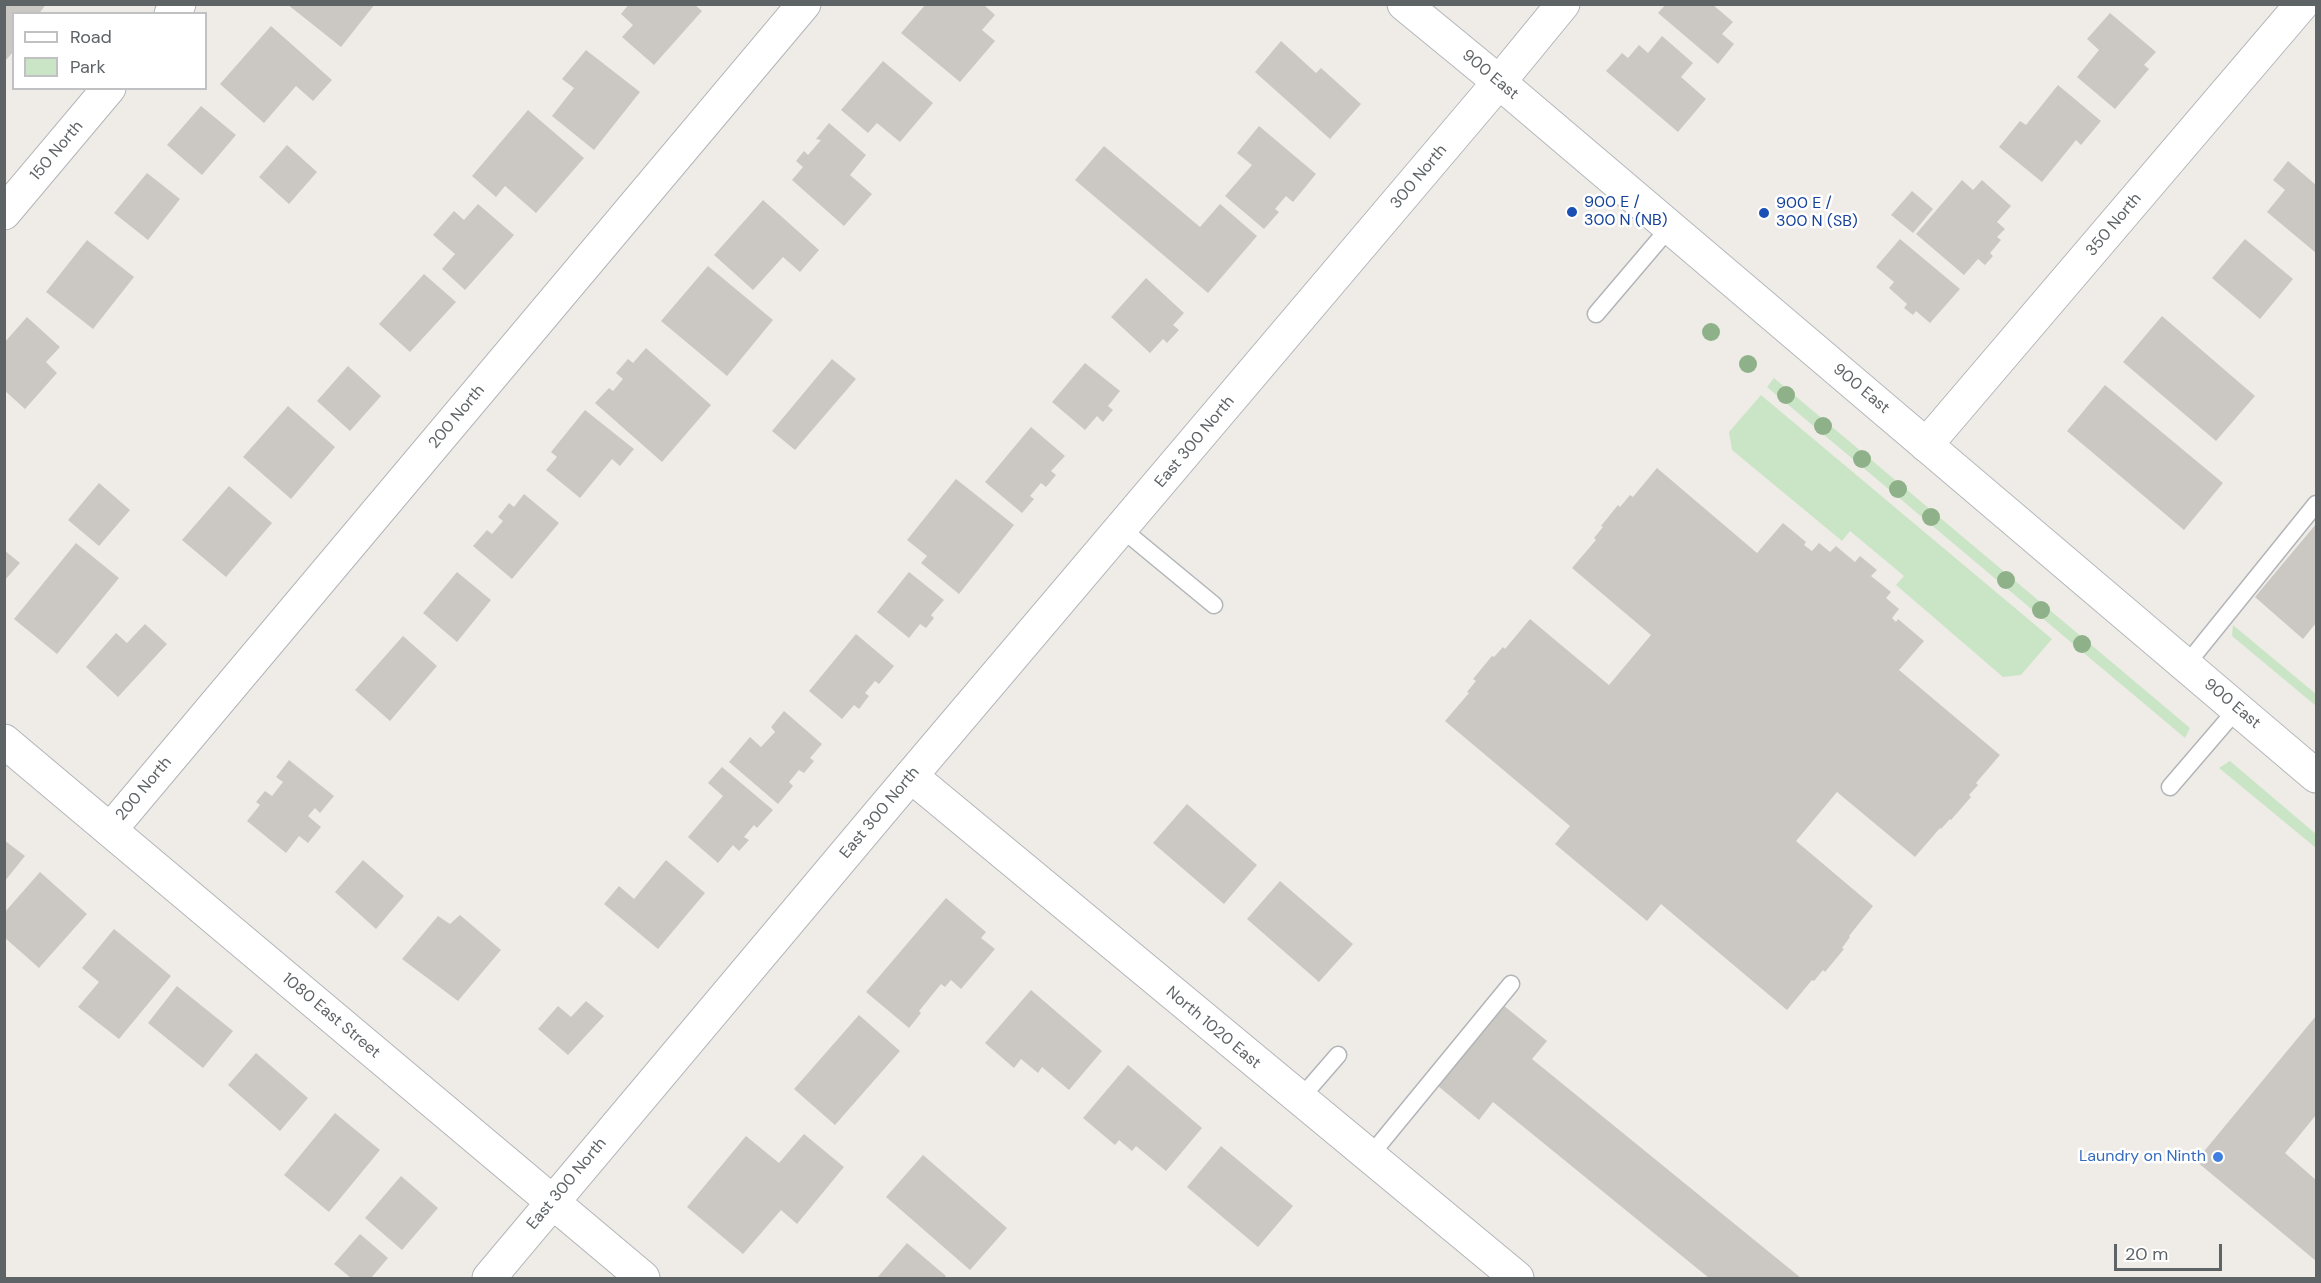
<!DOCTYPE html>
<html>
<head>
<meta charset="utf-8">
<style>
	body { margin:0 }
	#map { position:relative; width:2321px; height:1283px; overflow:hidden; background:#efece7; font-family:"DM Sans",sans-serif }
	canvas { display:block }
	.frame { position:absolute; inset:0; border:6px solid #5e6366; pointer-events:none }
	.legend { position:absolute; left:12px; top:12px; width:195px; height:78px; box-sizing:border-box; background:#fff; border:2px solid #bfc1c2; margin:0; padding:8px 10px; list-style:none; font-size:18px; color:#5e6366 }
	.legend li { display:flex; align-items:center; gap:12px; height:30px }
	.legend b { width:30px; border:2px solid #bfc1c2 }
	.scale { position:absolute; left:2114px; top:1244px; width:108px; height:27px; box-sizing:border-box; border:3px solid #5e6366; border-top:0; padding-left:8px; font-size:18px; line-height:21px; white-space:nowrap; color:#5e6366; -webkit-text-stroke:4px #fff; paint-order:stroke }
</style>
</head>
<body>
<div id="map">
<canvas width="2321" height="1283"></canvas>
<div class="frame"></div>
<ul class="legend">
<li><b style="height:8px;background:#fff"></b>Road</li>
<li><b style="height:16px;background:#cae5c6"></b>Park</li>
</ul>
<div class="scale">20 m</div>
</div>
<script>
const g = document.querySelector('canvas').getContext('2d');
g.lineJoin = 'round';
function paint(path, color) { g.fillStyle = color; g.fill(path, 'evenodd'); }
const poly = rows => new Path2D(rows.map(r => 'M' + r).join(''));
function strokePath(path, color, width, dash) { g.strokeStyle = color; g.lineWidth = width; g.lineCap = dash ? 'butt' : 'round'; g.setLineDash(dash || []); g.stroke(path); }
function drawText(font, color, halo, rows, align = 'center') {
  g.font = font + ' "DM Sans",sans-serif'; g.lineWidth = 5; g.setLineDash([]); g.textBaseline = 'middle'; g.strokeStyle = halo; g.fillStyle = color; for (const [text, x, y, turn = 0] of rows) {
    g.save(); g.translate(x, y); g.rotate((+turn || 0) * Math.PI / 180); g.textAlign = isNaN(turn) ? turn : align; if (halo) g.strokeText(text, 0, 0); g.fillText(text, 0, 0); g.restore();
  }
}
paint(poly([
	[1774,378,2190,728,2185,738,1767,387],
	[1761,395,2052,639,2021,675,2003,677,1896,585,1904,576,1850,531,1842,541,1732,450,1729,432],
	[2233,625,2316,694,2316,706,2232,636],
	[2230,761,2316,834,2316,848,2219,768]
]), '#cae5c6');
paint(poly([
	[4,4,46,4,39,14,14,14,14,51,4,62],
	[287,4,375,4,341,47],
	[629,4,694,4,702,11,654,65,622,37,633,25,621,14],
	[926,4,983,4,995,15,982,30,995,41,960,82,901,33],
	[1666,4,1712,4,1733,22,1722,34,1734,44,1718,64,1658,13],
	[2110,13,2156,52,2144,65,2149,69,2115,109,2077,77,2099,50,2087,39],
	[271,26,332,80,313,101,296,86,264,123,220,84],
	[1662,36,1693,63,1681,77,1706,99,1678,132,1606,71,1622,53,1628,58,1639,45,1648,53],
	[1281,41,1316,73,1321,68,1361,104,1330,139,1255,72],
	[586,50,640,92,594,150,552,116,574,88,562,79],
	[883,61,933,103,900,142,877,123,868,133,841,110],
	[2058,85,2101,121,2081,145,2076,140,2042,182,1999,147,2020,121,2026,125],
	[201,106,236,135,202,175,167,145],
	[528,110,584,158,536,213,505,186,496,197,472,176],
	[829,123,866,155,850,175,872,194,844,226,792,180,803,167,796,161,804,151,808,155,821,140,816,139],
	[1259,126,1316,174,1293,202,1286,196,1275,209,1279,212,1264,229,1225,196,1252,165,1237,153],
	[287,145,317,172,289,204,259,177],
	[1104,146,1200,227,1220,204,1257,236,1208,293,1075,180],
	[2288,161,2316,185,2316,253,2267,212,2285,190,2273,180],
	[147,173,180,199,148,240,114,213],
	[1962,180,1973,190,1982,180,2011,206,1997,222,2005,229,1997,237,2001,240,1990,253,1993,256,1985,265,1978,259,1964,275,1916,234],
	[1912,191,1933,209,1913,233,1891,215],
	[763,200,819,250,800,272,783,257,753,290,714,255],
	[478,204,514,235,465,290,442,269,455,254,433,235,454,211,464,220],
	[1900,239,1960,289,1930,323,1916,311,1913,315,1904,308,1907,304,1889,288,1894,282,1876,267],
	[2245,239,2293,279,2260,319,2212,278],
	[87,240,134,277,93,329,46,292],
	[708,266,773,320,727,376,661,321],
	[424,274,456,302,410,352,379,324],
	[1146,278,1184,313,1173,325,1179,330,1167,343,1163,339,1150,353,1111,317],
	[2162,316,2255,396,2216,441,2123,362],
	[27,317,60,347,46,362,57,373,25,409,4,390,4,343],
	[646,348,711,405,662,462,595,403,609,388,613,391,623,379,616,373,628,359,633,363],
	[832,359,856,379,795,450,772,431],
	[1085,363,1120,391,1108,406,1113,410,1103,422,1097,416,1085,430,1052,402],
	[348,366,381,396,350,431,317,401],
	[2105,385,2223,483,2184,530,2067,431],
	[288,406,335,447,291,499,243,457],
	[585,410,634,449,620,466,612,459,580,498,546,470,557,457,551,452],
	[1031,427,1065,456,1051,471,1056,475,1046,487,1041,483,1030,496,1034,499,1022,513,985,482],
	[1657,468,1757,553,1783,523,1806,542,1804,545,1812,551,1819,543,1830,552,1836,546,1855,562,1860,556,1877,570,1871,576,1891,592,1886,598,1899,609,1892,618,1896,622,1898,619,1924,641,1899,670,2000,755,1976,783,1978,785,1969,795,1971,797,1951,820,1950,819,1941,829,1940,828,1915,857,1837,792,1796,841,1873,906,1849,936,1850,937,1842,948,1844,949,1825,972,1823,970,1814,981,1812,980,1787,1010,1661,904,1647,921,1555,844,1570,826,1445,721,1469,693,1467,692,1476,681,1473,679,1492,656,1494,657,1503,647,1505,649,1530,619,1609,685,1651,635,1572,568,1596,540,1594,538,1603,527,1601,526,1618,505,1620,507,1630,495,1633,497],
	[956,479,1014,525,959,594,921,563,927,556,907,540],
	[99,483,130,510,99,546,68,520],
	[229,486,272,523,226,577,182,540],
	[524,494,559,523,512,579,473,546,487,530,492,534,503,521,498,517,509,503,514,507],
	[2316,524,2316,623,2303,639,2255,597],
	[76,543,119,578,57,654,14,619],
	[4,550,20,563,4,581],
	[457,572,491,600,457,642,423,613],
	[909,572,944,600,931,615,934,618,926,628,920,624,909,638,877,612],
	[145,624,167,644,118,697,86,667,116,633,127,643],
	[856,634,894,666,879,684,875,681,865,693,869,696,859,709,854,705,842,719,809,691],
	[403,636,437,666,390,721,355,690],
	[784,711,822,744,810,758,814,761,804,773,799,770,789,782,793,786,778,804,729,762,750,737,761,747,775,732,771,727],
	[289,760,334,796,320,813,315,808,308,816,321,827,308,843,299,836,286,853,247,821,260,805,256,802,265,791,272,796,283,782,276,777],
	[722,767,773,810,757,828,754,825,744,837,749,840,739,851,733,845,718,863,688,837,723,796,708,783],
	[1187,804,1257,865,1224,904,1153,843],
	[4,840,25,856,4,882],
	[363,860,404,896,376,929,335,892],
	[666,860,705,893,658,949,604,904,619,886,634,899],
	[40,872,87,914,39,968,4,937,4,913],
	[1280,881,1353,944,1319,982,1247,919],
	[946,898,986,932,981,938,995,949,961,989,951,980,945,987,941,984,919,1011,921,1013,909,1028,866,992],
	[460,915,501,950,458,1001,402,959,438,916,450,924],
	[114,929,171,976,119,1039,78,1007,99,982,82,968],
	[177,986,233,1031,203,1068,148,1023],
	[1031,990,1102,1051,1069,1090,1042,1067,1038,1073,1021,1059,1014,1068,985,1043],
	[586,1001,604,1016,568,1055,538,1029,558,1006,571,1017],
	[1503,1005,1547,1041,1532,1059,1801,1278,1709,1278,1493,1102,1479,1120,1438,1086],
	[859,1015,900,1051,835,1125,794,1089],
	[2316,1016,2316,1115,2285,1153,2316,1180,2316,1261,2196,1161],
	[256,1053,308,1098,280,1131,228,1085],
	[1128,1065,1202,1128,1166,1171,1136,1146,1132,1151,1119,1140,1115,1145,1083,1118],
	[335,1113,380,1150,329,1212,284,1175],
	[804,1134,844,1167,797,1224,781,1210,743,1254,687,1207,746,1136,779,1163],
	[1221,1146,1293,1206,1258,1247,1187,1187],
	[923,1155,1007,1228,970,1270,886,1197],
	[401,1176,438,1208,402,1250,365,1218],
	[360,1234,388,1258,371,1278,351,1278,334,1264],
	[907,1243,946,1276,944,1278,877,1278]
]), '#cbc7c3');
const lane = poly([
	[1596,314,1670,227],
	[1122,529,1214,605],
	[2186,665,2316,504],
	[2170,787,2237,709],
	[1299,1100,1338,1055],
	[1369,1157,1511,984]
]);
const street = poly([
	[171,14,179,4],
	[1499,82,1563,4],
	[4,213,109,88],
	[1926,445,2302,4],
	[4,741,643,1278],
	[911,776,1517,1278],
	[110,830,804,4]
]);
const secondary = poly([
	[1404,4,1499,82,2316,776],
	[489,1278,888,803,1499,82]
]);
strokePath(lane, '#b2b5b8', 19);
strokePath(street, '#b2b5b8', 35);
strokePath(secondary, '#b3b7ba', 35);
strokePath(lane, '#fff', 16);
strokePath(street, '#fff', 33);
strokePath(secondary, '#fff', 33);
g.fillStyle = '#8fb189';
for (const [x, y] of [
	[1711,332],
	[1748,364],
	[1786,395],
	[1823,426],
	[1862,459],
	[1898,489],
	[1931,517],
	[2006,580],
	[2041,610],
	[2082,644]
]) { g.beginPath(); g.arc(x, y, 9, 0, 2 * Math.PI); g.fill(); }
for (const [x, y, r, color] of [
	[1572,212,6,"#1a4fb4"],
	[1764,213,6,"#1a4fb4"],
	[2218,1157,6,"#3f7fe0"]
]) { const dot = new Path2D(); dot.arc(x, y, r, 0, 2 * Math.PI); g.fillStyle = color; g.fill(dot); strokePath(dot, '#fff', 2); }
drawText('16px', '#5e6366', '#fff', [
	["900 East",1490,75,40],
	["150 North",57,151,-50],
	["300 North",1419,177,-50],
	["350 North",2114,225,-50],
	["900 East",1861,389,40],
	["200 North",457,417,-50],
	["East 300 North",1195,442,-50],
	["900 East",2232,704,40],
	["200 North",144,789,-50],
	["East 300 North",880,813,-50],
	["1080 East Street",331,1016,40],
	["North 1020 East",1213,1028,40],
	["East 300 North",567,1184,-50]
]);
drawText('16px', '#164399', '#fff', [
	["900 E /",1584,203],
	["300 N (NB)",1584,221],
	["900 E /",1776,204],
	["300 N (SB)",1776,222]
], 'left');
drawText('16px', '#366cbe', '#fff', [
	["Laundry on Ninth",2206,1157]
], 'right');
</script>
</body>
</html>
